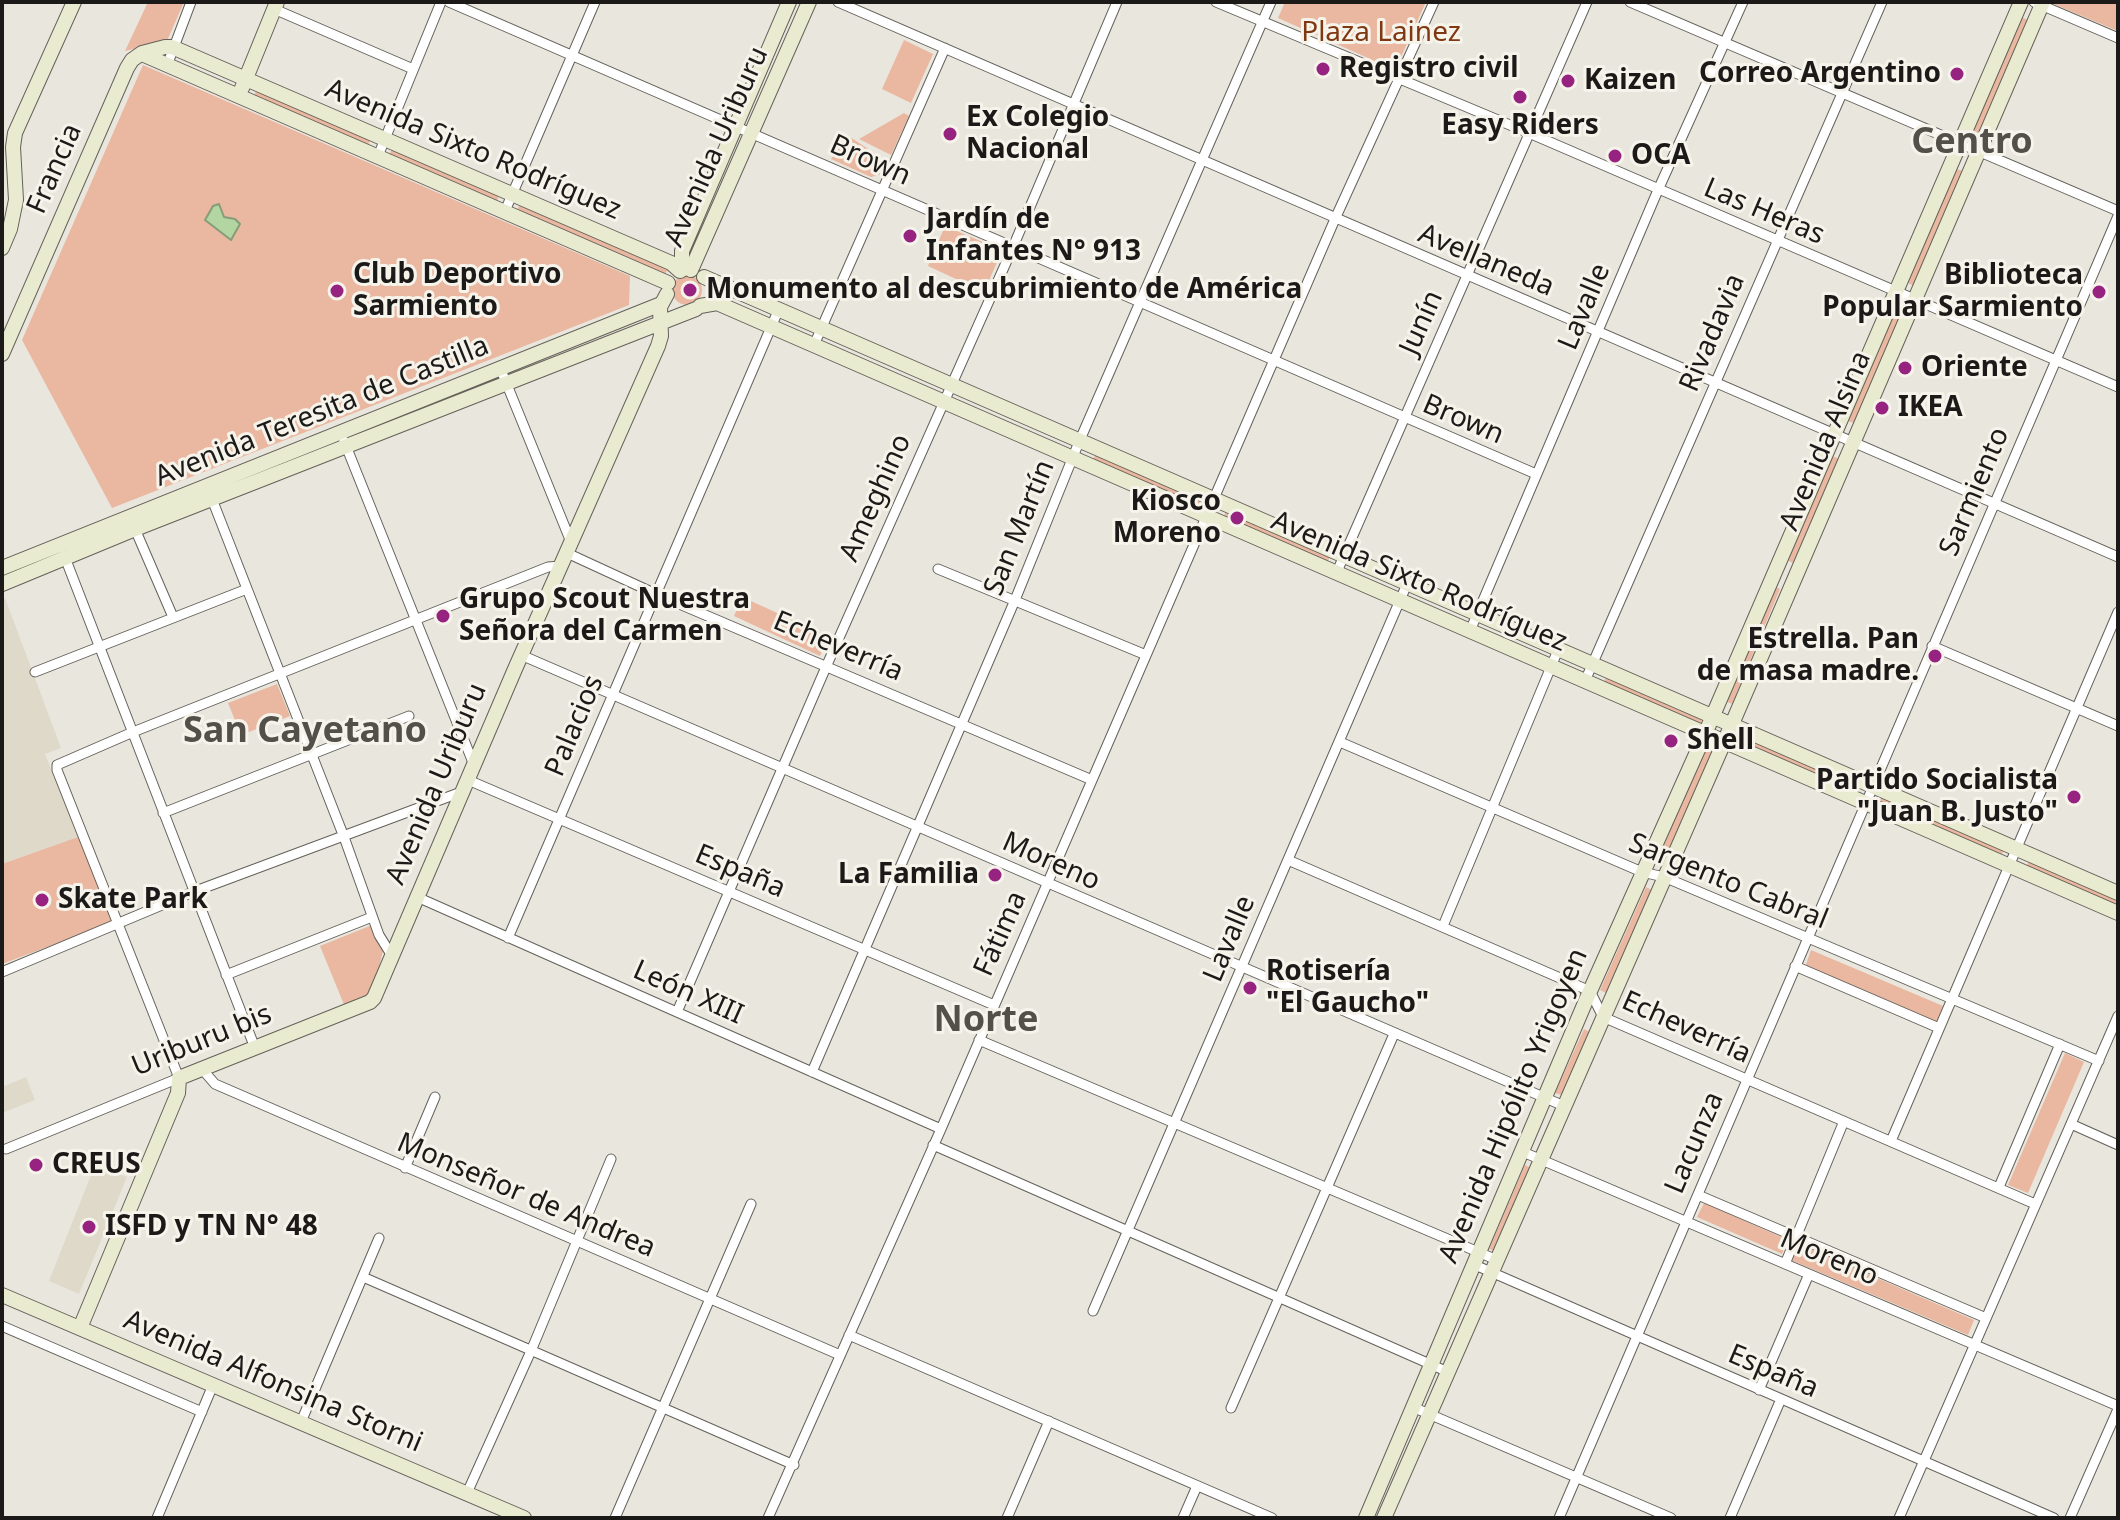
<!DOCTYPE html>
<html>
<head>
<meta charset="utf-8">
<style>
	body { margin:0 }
	#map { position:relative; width:2120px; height:1520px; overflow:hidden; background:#e9e6de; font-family:"Noto Sans",sans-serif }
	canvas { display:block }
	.frame { position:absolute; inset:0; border:4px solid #1c1a18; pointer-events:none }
</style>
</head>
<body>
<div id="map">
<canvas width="2120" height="1520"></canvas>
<div class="frame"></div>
</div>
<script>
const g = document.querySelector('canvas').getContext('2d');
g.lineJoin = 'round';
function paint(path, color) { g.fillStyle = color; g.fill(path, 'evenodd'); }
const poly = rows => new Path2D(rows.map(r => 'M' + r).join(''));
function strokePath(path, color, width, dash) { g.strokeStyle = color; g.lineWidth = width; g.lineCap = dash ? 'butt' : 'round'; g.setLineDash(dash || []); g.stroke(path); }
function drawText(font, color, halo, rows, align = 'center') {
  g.font = font + ' "Noto Sans",sans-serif'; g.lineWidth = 6; g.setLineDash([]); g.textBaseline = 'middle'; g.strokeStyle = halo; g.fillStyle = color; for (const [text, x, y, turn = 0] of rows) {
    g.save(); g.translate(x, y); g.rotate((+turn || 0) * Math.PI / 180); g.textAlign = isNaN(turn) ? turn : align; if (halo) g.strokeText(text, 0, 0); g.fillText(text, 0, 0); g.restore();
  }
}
paint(poly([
	[5,598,61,748,45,754,78,837,2,864,2,600],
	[26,1077,35,1100,2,1113,2,1087],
	[95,1165,127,1177,79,1294,49,1281]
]), '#dfd9ca');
paint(poly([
	[148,2,184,2,167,41,125,51],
	[1285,2,1426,2,1395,70,1278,18],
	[2118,2,2118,31,2051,3,2051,2],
	[2021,17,2028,20,1979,134,1973,131],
	[904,40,933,54,911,103,882,89],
	[143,65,630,276,629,305,112,508,22,340],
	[257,88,371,138,367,148,253,99],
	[904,113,909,116,891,155,859,139],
	[847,135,879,156,886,165,882,174,871,177,831,159],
	[393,147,500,193,496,204,388,157],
	[1956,169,1963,171,1914,286,1908,283],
	[521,202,669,265,665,276,516,212],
	[945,226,997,248,1001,253,984,292,928,266],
	'672 290a15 15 0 1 1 30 0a15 15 0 1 1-30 0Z',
	[1897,306,1903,309,1854,423,1848,421],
	[1096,453,1202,497,1198,506,1092,462],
	[1833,456,1839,459,1793,563,1787,560],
	[1227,509,1331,554,1327,563,1223,518],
	[1774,586,1780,589,1732,704,1725,701],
	[742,597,828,636,820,656,734,616],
	[1607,675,1703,717,1699,726,1603,684],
	[277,684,290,716,241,735,228,703],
	[1739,732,1861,785,1857,794,1735,741],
	[1706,746,1713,749,1664,863,1657,861],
	[1883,794,2005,847,2001,856,1879,803],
	[78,837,113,922,2,964,2,864],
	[2031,858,2118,895,2118,907,2026,867],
	[1646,887,1652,890,1606,993,1600,990],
	[372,925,383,951,375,983,367,997,345,1007,320,946],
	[1811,950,1943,1006,1936,1022,1805,967],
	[1584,1029,1590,1032,1562,1095,1555,1093],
	[2065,1053,2084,1062,2028,1193,2008,1185],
	[1525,1165,1531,1168,1495,1251,1489,1249],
	[1704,1203,1788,1240,1782,1254,1697,1217],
	[1798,1244,1974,1320,1968,1335,1791,1260]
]), '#eab7a0');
const water = poly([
	[219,204,224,217,235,219,240,224,231,240,205,220,213,206,219,204]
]);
paint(water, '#b2d5a1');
strokePath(water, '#859d78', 2);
const street = poly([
	[449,2,1536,474],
	[838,2,2118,557],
	[1216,2,1529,133,2118,387],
	[1630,2,2118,211],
	[2034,2,2118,38],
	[274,9,413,69],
	[168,63,191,2],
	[378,156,441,2],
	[505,211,595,2],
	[814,345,945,48],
	[501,370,571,542],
	[344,441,474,765],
	[210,494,344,837,379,935,392,956],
	[135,529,173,617],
	[567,553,656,594,1092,780],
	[64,555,255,1048],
	[938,569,1146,655],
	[1336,574,1587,2],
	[1470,631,1658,190,1743,2],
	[1932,646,2118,726],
	[521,655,1564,1106],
	[35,672,247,589],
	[1585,681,1882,2],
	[1340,742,1642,872,1664,877,2099,1061],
	[468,780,994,1005],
	[163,813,409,716],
	[1288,860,1590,991,1603,1017,2035,1204],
	[417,897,941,1129],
	[1443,926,1558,650],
	[508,938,778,311],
	[1795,966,1939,1028],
	[2,972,193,892,464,791],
	[226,975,372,917],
	[677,1012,826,667,1013,247,1117,2],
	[979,1040,1497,1260],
	[202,1069,215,1084,840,1355],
	[812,1072,1015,600,1079,442,1271,2],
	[2071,1124,2118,1145],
	[1891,1141,2118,612],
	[933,1145,1448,1372],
	[6,1149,179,1078,57,770,57,765,133,732,548,567,561,566],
	[1523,1152,2118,1406],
	[405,1168,435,1097],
	[1999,1187,2060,1044],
	[1698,1195,1986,1318],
	[1785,1264,1844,1121],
	[1475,1265,2054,1518],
	[363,1277,794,1465],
	[1093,1311,1407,584],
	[2,1326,202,1412],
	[849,1335,1272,1518],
	[1759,1390,1809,1274],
	[1231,1408,1394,1034],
	[1415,1408,1671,1518],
	[301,1422,379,1238],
	[467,1493,531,1351,611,1159],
	[157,1518,213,1385],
	[615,1518,751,1204],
	[768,1518,941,1129,1335,219,1434,2],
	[1007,1518,1049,1421],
	[1183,1518,1197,1486],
	[1559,1518,2118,216],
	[1730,1518,1781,1399],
	[1899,1518,2118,1016],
	[2070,1518,2118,1409]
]);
const secondary = poly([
	[142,54,668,283],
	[242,88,277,2],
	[2,248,10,229,16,200,13,147,15,133,74,2],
	[682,270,682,251,789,2],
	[691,270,809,2],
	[704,277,2118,893],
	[700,306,717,303,2118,913],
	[2,354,127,68,132,60,142,53,165,47,172,47,671,263,680,271],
	[2,568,661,304],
	[2,584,135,529,696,309],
	[2,1295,524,1518],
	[80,1328,178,1093,179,1078,370,1002,374,998,515,669,658,346,661,336,660,307,667,294],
	[1366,1518,1590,991,1705,734,2021,2],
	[1384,1518,1732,724,2043,2]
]);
strokePath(street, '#64615a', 11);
strokePath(secondary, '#64615a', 16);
strokePath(street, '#fff', 9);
strokePath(secondary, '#e9ebd0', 14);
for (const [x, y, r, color] of [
	[1323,69,8,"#972380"],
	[1957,74,8,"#972380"],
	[1568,81,8,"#972380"],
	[1520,97,8,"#972380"],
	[950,134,8,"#972380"],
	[1615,156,8,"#972380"],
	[910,236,8,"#972380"],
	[690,290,8,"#972380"],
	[337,291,8,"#972380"],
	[2099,292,8,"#972380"],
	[1905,368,8,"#972380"],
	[1882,408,8,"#972380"],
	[1237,518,8,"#972380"],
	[443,616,8,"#972380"],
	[1935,656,8,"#972380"],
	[1671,741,8,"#972380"],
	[2074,797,8,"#972380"],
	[995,875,8,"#972380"],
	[42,900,8,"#972380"],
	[1250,988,8,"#972380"],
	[36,1165,8,"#972380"],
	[89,1227,8,"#972380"]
]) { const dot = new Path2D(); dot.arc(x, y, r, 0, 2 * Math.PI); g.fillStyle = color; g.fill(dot); strokePath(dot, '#f6f3eb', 3); }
drawText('28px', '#7f3812', '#f6f3eb', [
	["Plaza Lainez",1381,33]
]);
drawText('bold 28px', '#1c1a18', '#f6f3eb', [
	["Registro civil",1339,69],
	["Correo Argentino",1941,74,"right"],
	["Kaizen",1584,81],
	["Ex Colegio",966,118],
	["Nacional",966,150],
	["Easy Riders",1520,126,"center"],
	["OCA",1631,156],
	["Jardín de",926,220],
	["Infantes N° 913",926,252],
	["Club Deportivo",353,275],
	["Sarmiento",353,307],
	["Biblioteca",2083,276,"right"],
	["Popular Sarmiento",2083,308,"right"],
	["Monumento al descubrimiento de América",706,290],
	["Oriente",1921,368],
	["IKEA",1898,408],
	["Kiosco",1221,502,"right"],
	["Moreno",1221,534,"right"],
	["Grupo Scout Nuestra",459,600],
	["Señora del Carmen",459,632],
	["Estrella. Pan",1919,640,"right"],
	["de masa madre.",1919,672,"right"],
	["Shell",1687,741],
	["Partido Socialista",2058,781,"right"],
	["\"Juan B. Justo\"",2058,813,"right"],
	["La Familia",979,875,"right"],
	["Skate Park",58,900],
	["Rotisería",1266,972],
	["\"El Gaucho\"",1266,1004],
	["CREUS",52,1165],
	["ISFD y TN N° 48",105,1227]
], 'left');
drawText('28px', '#1c1a18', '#f6f3eb', [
	["Avenida Uriburu",717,147,-66],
	["Avenida Sixto Rodríguez",473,150,23],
	["Brown",870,161,24],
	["Francia",55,169,-66],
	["Las Heras",1764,212,23],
	["Avellaneda",1486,261,23],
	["Lavalle",1585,307,-67],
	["Junín",1422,323,-66],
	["Rivadavia",1713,333,-67],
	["Avenida Teresita de Castilla",322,412,-22],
	["Brown",1463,420,23],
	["Avenida Alsina",1826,441,-67],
	["Sarmiento",1975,492,-67],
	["Ameghino",876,498,-66],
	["San Martín",1020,528,-68],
	["Avenida Sixto Rodríguez",1419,582,23],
	["Echeverría",838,647,23],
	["Palacios",575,726,-67],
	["Avenida Uriburu",437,784,-67],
	["Moreno",1051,862,24],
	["España",740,872,23],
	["Sargento Cabral",1728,882,22],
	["Fátima",1001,934,-66],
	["Lavalle",1230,939,-67],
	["León XIII",688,993,24],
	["Echeverría",1686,1028,24],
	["Uriburu bis",202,1041,-22],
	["Avenida Hipólito Yrigoyen",1514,1106,-67],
	["Lacunza",1695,1143,-67],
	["Monseñor de Andrea",526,1196,23],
	["Moreno",1829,1258,23],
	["España",1773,1372,23],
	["Avenida Alfonsina Storni",273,1382,23]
]);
drawText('bold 36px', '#525049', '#f6f3eb', [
	["Centro",1972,143],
	["San Cayetano",305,732],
	["Norte",986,1021]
]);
</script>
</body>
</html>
